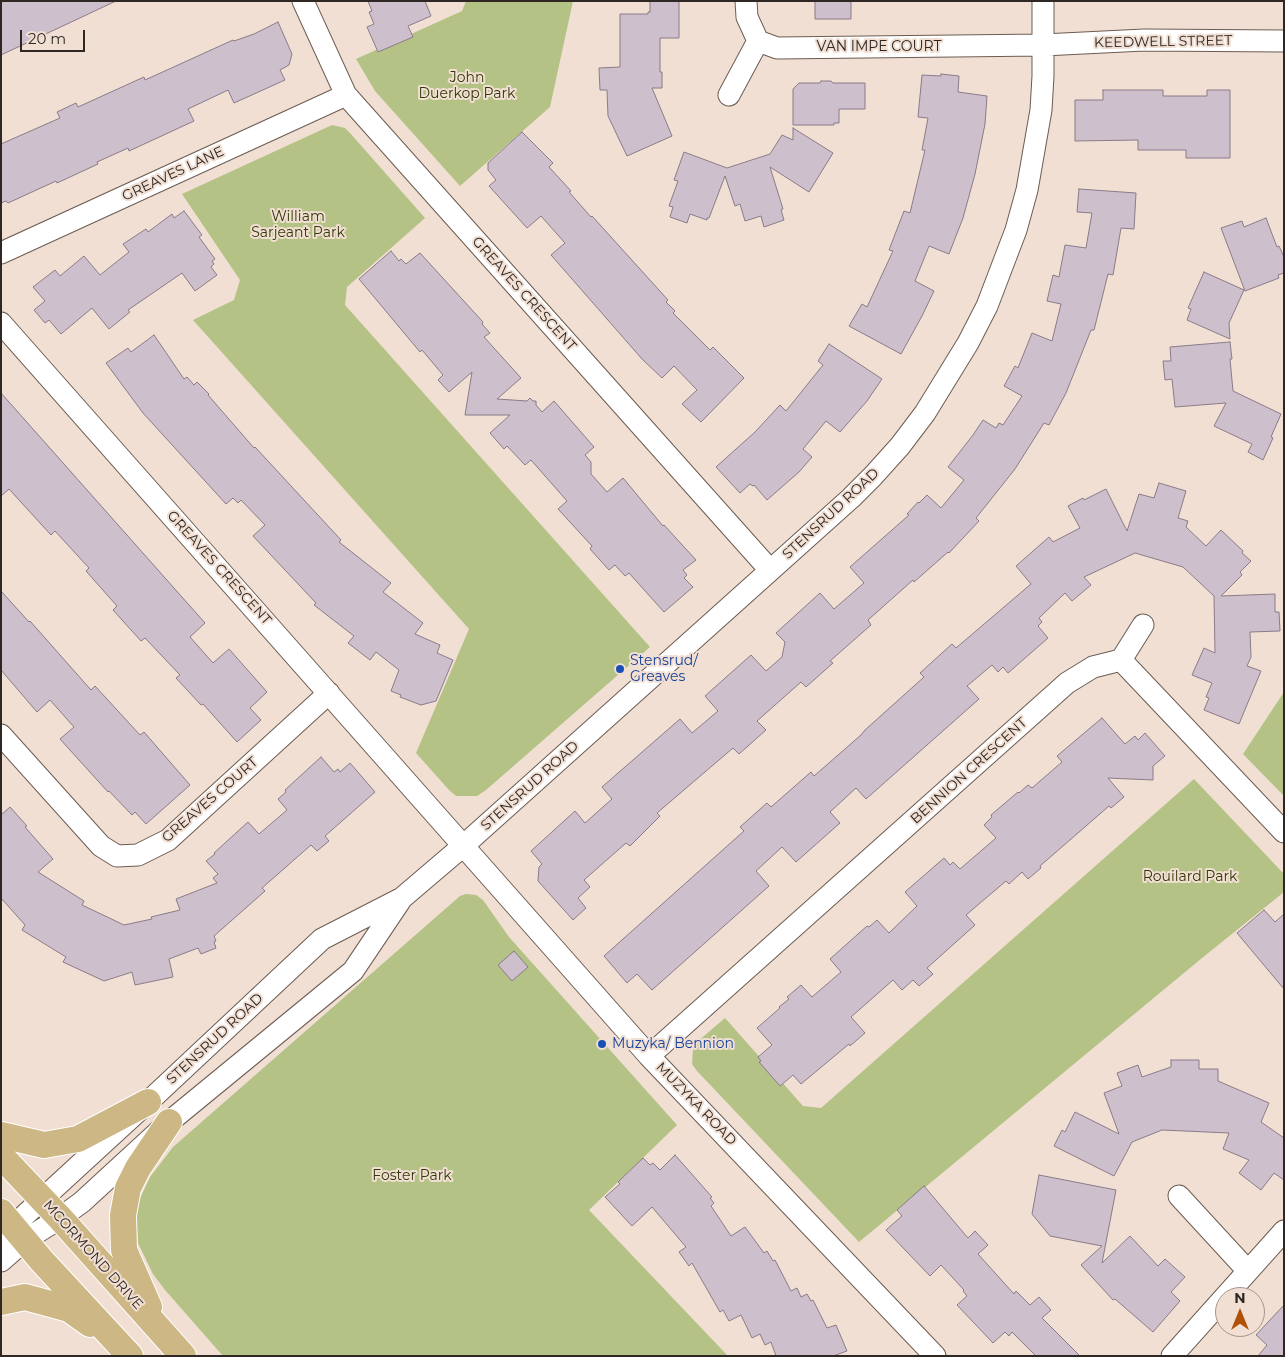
<!DOCTYPE html>
<html>
<head>
<meta charset="utf-8">
<style>
	body { margin:0 }
	#map { position:relative; width:1285px; height:1357px; overflow:hidden; background:#f1dfd3; font-family:Montserrat,sans-serif }
	canvas { display:block }
	.frame { position:absolute; inset:0; border:2px solid #2e2723; pointer-events:none }
	.north { position:absolute; left:1215px; top:1287px; width:50px; height:50px; box-sizing:border-box; background:#f1dfd3; border:1px solid #a3958d; border-radius:50%; rotate:0deg; font-size:14px; font-weight:700; line-height:20px; text-align:center; color:#2e2723 }
	.north::after { content:''; display:block; margin:auto; width:18px; height:22px; background:#af5005; clip-path:polygon(50% 0,100% 100%,50% 72%,0 100%) }
	.scale { position:absolute; left:20px; top:30px; width:65px; height:22px; box-sizing:border-box; border:2px solid #2e2723; border-top:0; padding-left:6px; font-size:15px; line-height:18px; white-space:nowrap; color:#2e2723; -webkit-text-stroke:4px #f1dfd3; paint-order:stroke }
</style>
</head>
<body>
<div id="map">
<canvas width="1285" height="1357"></canvas>
<div class="frame"></div>
<div class="north">N</div>
<div class="scale">20 m</div>
</div>
<script>
const g = document.querySelector('canvas').getContext('2d');
g.lineJoin = 'round';
function paint(path, color) { g.fillStyle = color; g.fill(path, 'evenodd'); }
const poly = rows => new Path2D(rows.map(r => 'M' + r).join(''));
function strokePath(path, color, width, dash) { g.strokeStyle = color; g.lineWidth = width; g.lineCap = dash ? 'butt' : 'round'; g.setLineDash(dash || []); g.stroke(path); }
function drawText(font, color, halo, rows, align = 'center') {
  g.font = font + ' Montserrat,sans-serif'; g.lineWidth = 4; g.setLineDash([]); g.textBaseline = 'middle'; g.strokeStyle = halo; g.fillStyle = color; for (const [text, x, y, turn = 0] of rows) {
    g.save(); g.translate(x, y); g.rotate((+turn || 0) * Math.PI / 180); g.textAlign = isNaN(turn) ? turn : align; if (halo) g.strokeText(text, 0, 0); g.fillText(text, 0, 0); g.restore();
  }
}
paint(poly([
	[466,1,573,1,550,107,460,186,375,91,356,59,462,11],
	[332,125,345,128,350,133,425,218,347,287,345,305,650,647,486,790,477,796,456,796,449,790,416,753,469,629,193,320,234,300,240,280,182,194],
	[1284,692,1284,796,1243,754],
	[1194,779,1284,874,1284,892,1202,958,859,1242,697,1071,692,1064,693,1049,697,1042,725,1018,803,1106,821,1108],
	[466,894,476,895,483,900,509,937,677,1125,589,1210,728,1356,223,1356,165,1290,153,1274,138,1243,135,1209,150,1177,173,1147,460,896]
]), '#b5c285');
const building = poly([
	[1,1,116,1,1,55,1,1],
	[368,1,425,1,431,16,408,26,413,37,378,52,367,27,374,24,369,12,372,11,368,1],
	[650,1,679,1,679,38,660,38,660,72,662,72,662,88,652,88,672,136,627,156,608,116,607,90,600,90,599,68,620,67,620,14,648,14,648,12,650,12,650,1],
	[815,1,851,1,851,19,815,19,815,1],
	[278,22,292,54,289,65,280,70,285,80,234,103,228,90,188,109,194,121,129,151,128,148,97,162,98,164,57,183,56,181,8,203,6,201,1,203,1,144,60,118,57,112,76,103,78,107,144,77,145,80,233,40,234,41,254,34,278,22],
	[941,74,959,76,958,92,987,96,985,124,975,174,963,218,949,254,929,246,915,281,934,291,922,316,901,354,849,326,862,304,867,307,893,251,889,250,904,211,910,213,925,150,922,150,928,118,918,117,922,75,941,76,941,74],
	[821,81,831,81,833,83,865,83,865,109,839,109,839,123,834,123,834,125,793,125,793,89,799,83,820,83,821,81],
	[1103,90,1163,90,1163,96,1207,96,1207,90,1230,90,1230,158,1186,158,1186,150,1138,150,1138,140,1075,141,1075,100,1103,100,1103,90],
	[793,128,833,153,809,192,770,167,783,209,781,210,784,220,764,227,761,216,745,221,740,204,735,206,725,176,709,218,707,218,707,220,690,214,687,223,670,217,673,207,669,206,678,181,674,180,684,152,727,168,770,154,782,135,793,140,793,128],
	[522,132,553,163,549,167,571,191,569,192,591,217,592,216,668,300,666,302,675,311,673,313,710,350,713,347,744,378,701,422,682,404,697,390,674,366,662,378,642,359,551,255,565,243,541,216,527,228,489,186,496,180,488,170,488,163,522,132],
	[1079,189,1136,193,1134,229,1121,228,1113,275,1108,274,1094,330,1091,330,1066,393,1049,425,1044,423,1015,469,976,518,979,521,949,553,948,552,914,582,913,580,868,620,871,625,830,661,833,663,806,687,801,682,757,721,766,730,739,754,733,748,657,813,660,816,630,846,626,843,584,880,590,887,578,898,586,908,573,920,538,881,539,867,542,864,531,851,575,811,585,823,612,799,602,787,680,719,692,733,718,711,705,696,751,655,766,671,782,657,785,642,776,633,820,593,834,609,864,583,850,567,909,515,907,514,918,502,919,503,927,495,941,508,964,480,948,467,973,435,983,420,996,428,999,423,1003,425,1022,396,1004,386,1015,366,1018,368,1032,333,1052,341,1061,304,1047,301,1053,275,1059,277,1065,245,1086,248,1092,213,1077,212,1079,189],
	[184,211,202,235,199,237,215,259,212,261,214,264,211,267,217,275,195,291,182,273,128,310,130,312,109,329,92,308,61,334,49,320,45,323,34,310,45,301,33,287,55,270,60,276,84,256,100,275,129,252,123,244,146,229,148,232,172,214,174,218,184,211],
	[1266,218,1277,247,1279,246,1284,257,1284,273,1278,275,1279,278,1245,291,1221,228,1242,221,1244,227,1266,218],
	[391,251,399,261,401,259,406,264,420,253,483,322,482,324,490,333,484,337,521,378,497,399,527,401,530,398,533,401,536,401,536,405,542,412,554,401,594,447,585,455,591,462,591,474,607,492,623,478,663,526,664,525,696,560,683,570,687,575,684,578,693,587,664,612,629,573,625,576,615,565,609,570,590,549,592,546,558,509,567,501,531,460,525,465,507,446,504,449,490,433,510,415,465,415,472,372,449,392,438,380,443,375,422,350,420,352,359,279,391,251],
	[1204,272,1244,290,1229,323,1230,339,1187,320,1191,309,1188,308,1204,272],
	[154,335,184,379,187,377,194,385,197,382,209,394,208,395,254,448,255,447,341,540,339,542,391,583,383,592,423,623,415,634,440,645,437,653,453,660,436,701,421,705,400,697,401,695,391,691,399,670,376,652,370,660,348,643,354,636,314,605,316,603,253,536,265,525,241,500,238,503,233,498,226,504,143,413,106,363,128,348,131,352,154,335],
	[1230,342,1232,359,1230,359,1233,391,1281,414,1271,437,1273,438,1263,460,1248,452,1252,444,1214,426,1226,403,1175,407,1172,379,1165,380,1163,361,1171,361,1170,347,1230,342],
	[829,344,882,379,867,401,840,432,826,421,803,449,812,457,799,472,767,500,754,485,753,486,750,484,740,493,716,467,755,432,780,405,786,411,823,365,818,361,829,344],
	[1,393,205,623,190,637,213,663,229,649,267,692,250,708,261,720,237,742,203,704,201,705,176,678,180,675,145,638,141,641,113,610,117,606,86,571,89,568,55,531,51,535,9,489,1,496,1,393],
	[1159,483,1186,491,1178,518,1188,521,1186,527,1206,546,1221,530,1243,551,1242,553,1251,561,1240,572,1242,575,1221,596,1275,594,1275,612,1279,612,1280,631,1250,632,1251,657,1247,666,1261,671,1239,724,1204,710,1209,698,1206,697,1212,683,1192,675,1204,648,1215,653,1214,596,1183,567,1135,553,1084,577,1091,585,1072,601,1065,593,1039,618,1042,622,1038,626,1048,638,1008,673,1003,667,998,672,992,665,967,686,979,699,866,799,856,788,830,812,840,823,796,862,782,847,756,871,769,886,652,990,637,974,627,983,604,956,744,831,740,827,767,803,771,807,811,772,814,776,861,735,865,730,924,677,920,673,952,644,956,648,1031,584,1016,566,1049,537,1053,542,1080,528,1068,506,1083,498,1084,500,1106,489,1127,531,1139,494,1154,498,1159,483],
	[1,591,29,622,30,621,91,690,95,686,140,735,144,732,190,785,146,824,135,812,132,815,109,791,108,792,60,739,74,727,50,700,37,712,1,670,1,591],
	[1102,718,1125,744,1135,736,1138,740,1145,733,1165,756,1153,766,1153,780,1108,778,1124,797,1111,808,1109,806,1040,866,1041,868,1028,879,1022,872,1009,884,1006,881,966,915,975,925,927,968,933,974,919,986,913,980,902,990,893,980,851,1017,865,1033,850,1046,849,1044,801,1084,793,1075,780,1086,759,1062,761,1061,758,1057,772,1045,757,1028,780,1008,779,1007,789,999,787,997,801,985,812,997,841,972,830,959,867,926,869,927,877,920,889,933,917,906,905,892,944,858,950,865,953,862,960,869,996,838,984,825,992,817,991,815,1018,792,1019,793,1028,785,1032,788,1062,762,1057,756,1102,718],
	[321,757,334,772,338,769,340,772,350,763,375,792,325,836,329,841,317,851,311,845,262,888,265,891,214,936,216,941,214,942,216,948,201,954,198,948,169,959,173,977,135,985,132,972,104,981,63,962,66,957,22,930,25,925,1,898,1,815,10,807,27,826,25,827,53,859,38,872,84,901,82,905,124,925,152,919,151,917,180,910,176,899,217,883,213,878,218,874,206,861,215,854,214,853,248,822,259,834,287,810,278,799,286,792,285,790,321,757],
	[1264,910,1275,922,1284,914,1284,989,1237,933,1264,910],
	[514,951,528,967,512,981,498,965,514,951],
	[1171,1060,1199,1060,1199,1069,1218,1069,1218,1081,1269,1103,1261,1122,1284,1138,1284,1180,1274,1173,1261,1190,1239,1173,1249,1160,1223,1149,1229,1133,1162,1130,1132,1142,1114,1176,1054,1146,1062,1130,1065,1132,1075,1112,1119,1134,1104,1093,1122,1086,1117,1073,1138,1065,1142,1077,1171,1067,1171,1060],
	[675,1155,712,1197,710,1198,714,1203,711,1206,731,1236,745,1227,764,1253,767,1251,773,1261,775,1260,791,1291,797,1288,801,1297,807,1294,811,1301,813,1300,827,1328,836,1325,847,1351,833,1356,776,1356,771,1342,765,1345,760,1334,752,1338,741,1315,729,1321,723,1310,720,1312,692,1263,689,1266,679,1252,686,1247,652,1207,632,1226,605,1197,620,1184,618,1182,643,1158,650,1165,653,1163,660,1170,675,1155],
	[1039,1175,1116,1190,1102,1263,1130,1236,1158,1266,1165,1259,1185,1277,1171,1292,1180,1301,1153,1332,1115,1299,1113,1300,1081,1265,1102,1246,1050,1236,1032,1214,1039,1175],
	[924,1186,968,1238,975,1231,988,1245,978,1254,1014,1294,1016,1291,1030,1305,1039,1297,1051,1310,1042,1318,1080,1356,1036,1356,1012,1332,1009,1336,1005,1332,993,1343,957,1305,967,1296,963,1291,964,1290,941,1265,930,1276,886,1230,902,1216,897,1210,924,1186],
	[1284,1305,1284,1356,1258,1356,1267,1345,1256,1335,1284,1305]
]);
paint(building, '#cebfcd');
strokePath(building, '#897b88', 1);
const minor = poly([
	[303,1,346,95,770,570],
	[746,1,747,17,758,41,777,48,1043,45,1144,40,1284,41],
	[729,95,758,41],
	[1,253,346,95],
	[1,323,649,1056,935,1356],
	[1121,660,1143,625],
	[1,735,101,846,117,856,138,855,168,840,329,693],
	[649,1056,1067,683,1093,667,1121,660,1284,832],
	[1179,1196,1248,1271],
	[1,1237,148,1102,322,939,402,898,463,846,851,498,873,476,900,446,925,413,968,343,987,306,1016,230,1027,190,1041,110,1043,76,1043,1],
	[1,1261,25,1240,60,1218,82,1202,169,1122,353,971,400,901],
	[1172,1356,1284,1231]
]);
const major = poly([
	[1,1135,44,1145,78,1139,148,1102],
	[1,1156,60,1218,183,1356],
	[1,1212,42,1261,130,1356],
	[1,1302,25,1297,69,1309,90,1324],
	[149,1307,124,1250,123,1215,128,1188,138,1168,169,1122]
]);
strokePath(minor, '#6c5c52', 23);
strokePath(major, '#fff', 28);
strokePath(minor, '#fff', 21);
strokePath(major, '#ccb785', 26);
for (const [x, y, r, color] of [
	[620,669,5,"#1a4fb4"],
	[602,1044,5,"#1a4fb4"]
]) { const dot = new Path2D(); dot.arc(x, y, r, 0, 2 * Math.PI); g.fillStyle = color; g.fill(dot); strokePath(dot, '#f1dfd3', 2); }
drawText('14px', '#2e2723', '#f1dfd3', [
	["KEEDWELL STREET",1163,42,-1],
	["VAN IMPE COURT",879,47],
	["GREAVES LANE",173,174,-25],
	["GREAVES CRESCENT",524,294,48],
	["STENSRUD ROAD",831,514,-43],
	["GREAVES CRESCENT",219,568,48],
	["BENNION CRESCENT",969,771,-42],
	["STENSRUD ROAD",530,786,-42],
	["GREAVES COURT",210,800,-41],
	["STENSRUD ROAD",215,1039,-43],
	["MUZYKA ROAD",696,1104,46],
	["MCORMOND DRIVE",93,1255,48]
]);
drawText('14px', '#323907', '#f1dfd3', [
	["John",467,78],
	["Duerkop Park",467,94],
	["William",298,217],
	["Sarjeant Park",298,233],
	["Rouilard Park",1190,877],
	["Foster Park",412,1176]
]);
drawText('14px', '#164399', '#f1dfd3', [
	["Stensrud/",630,661],
	["Greaves",630,677],
	["Muzyka/ Bennion",612,1044]
], 'left');
</script>
</body>
</html>
